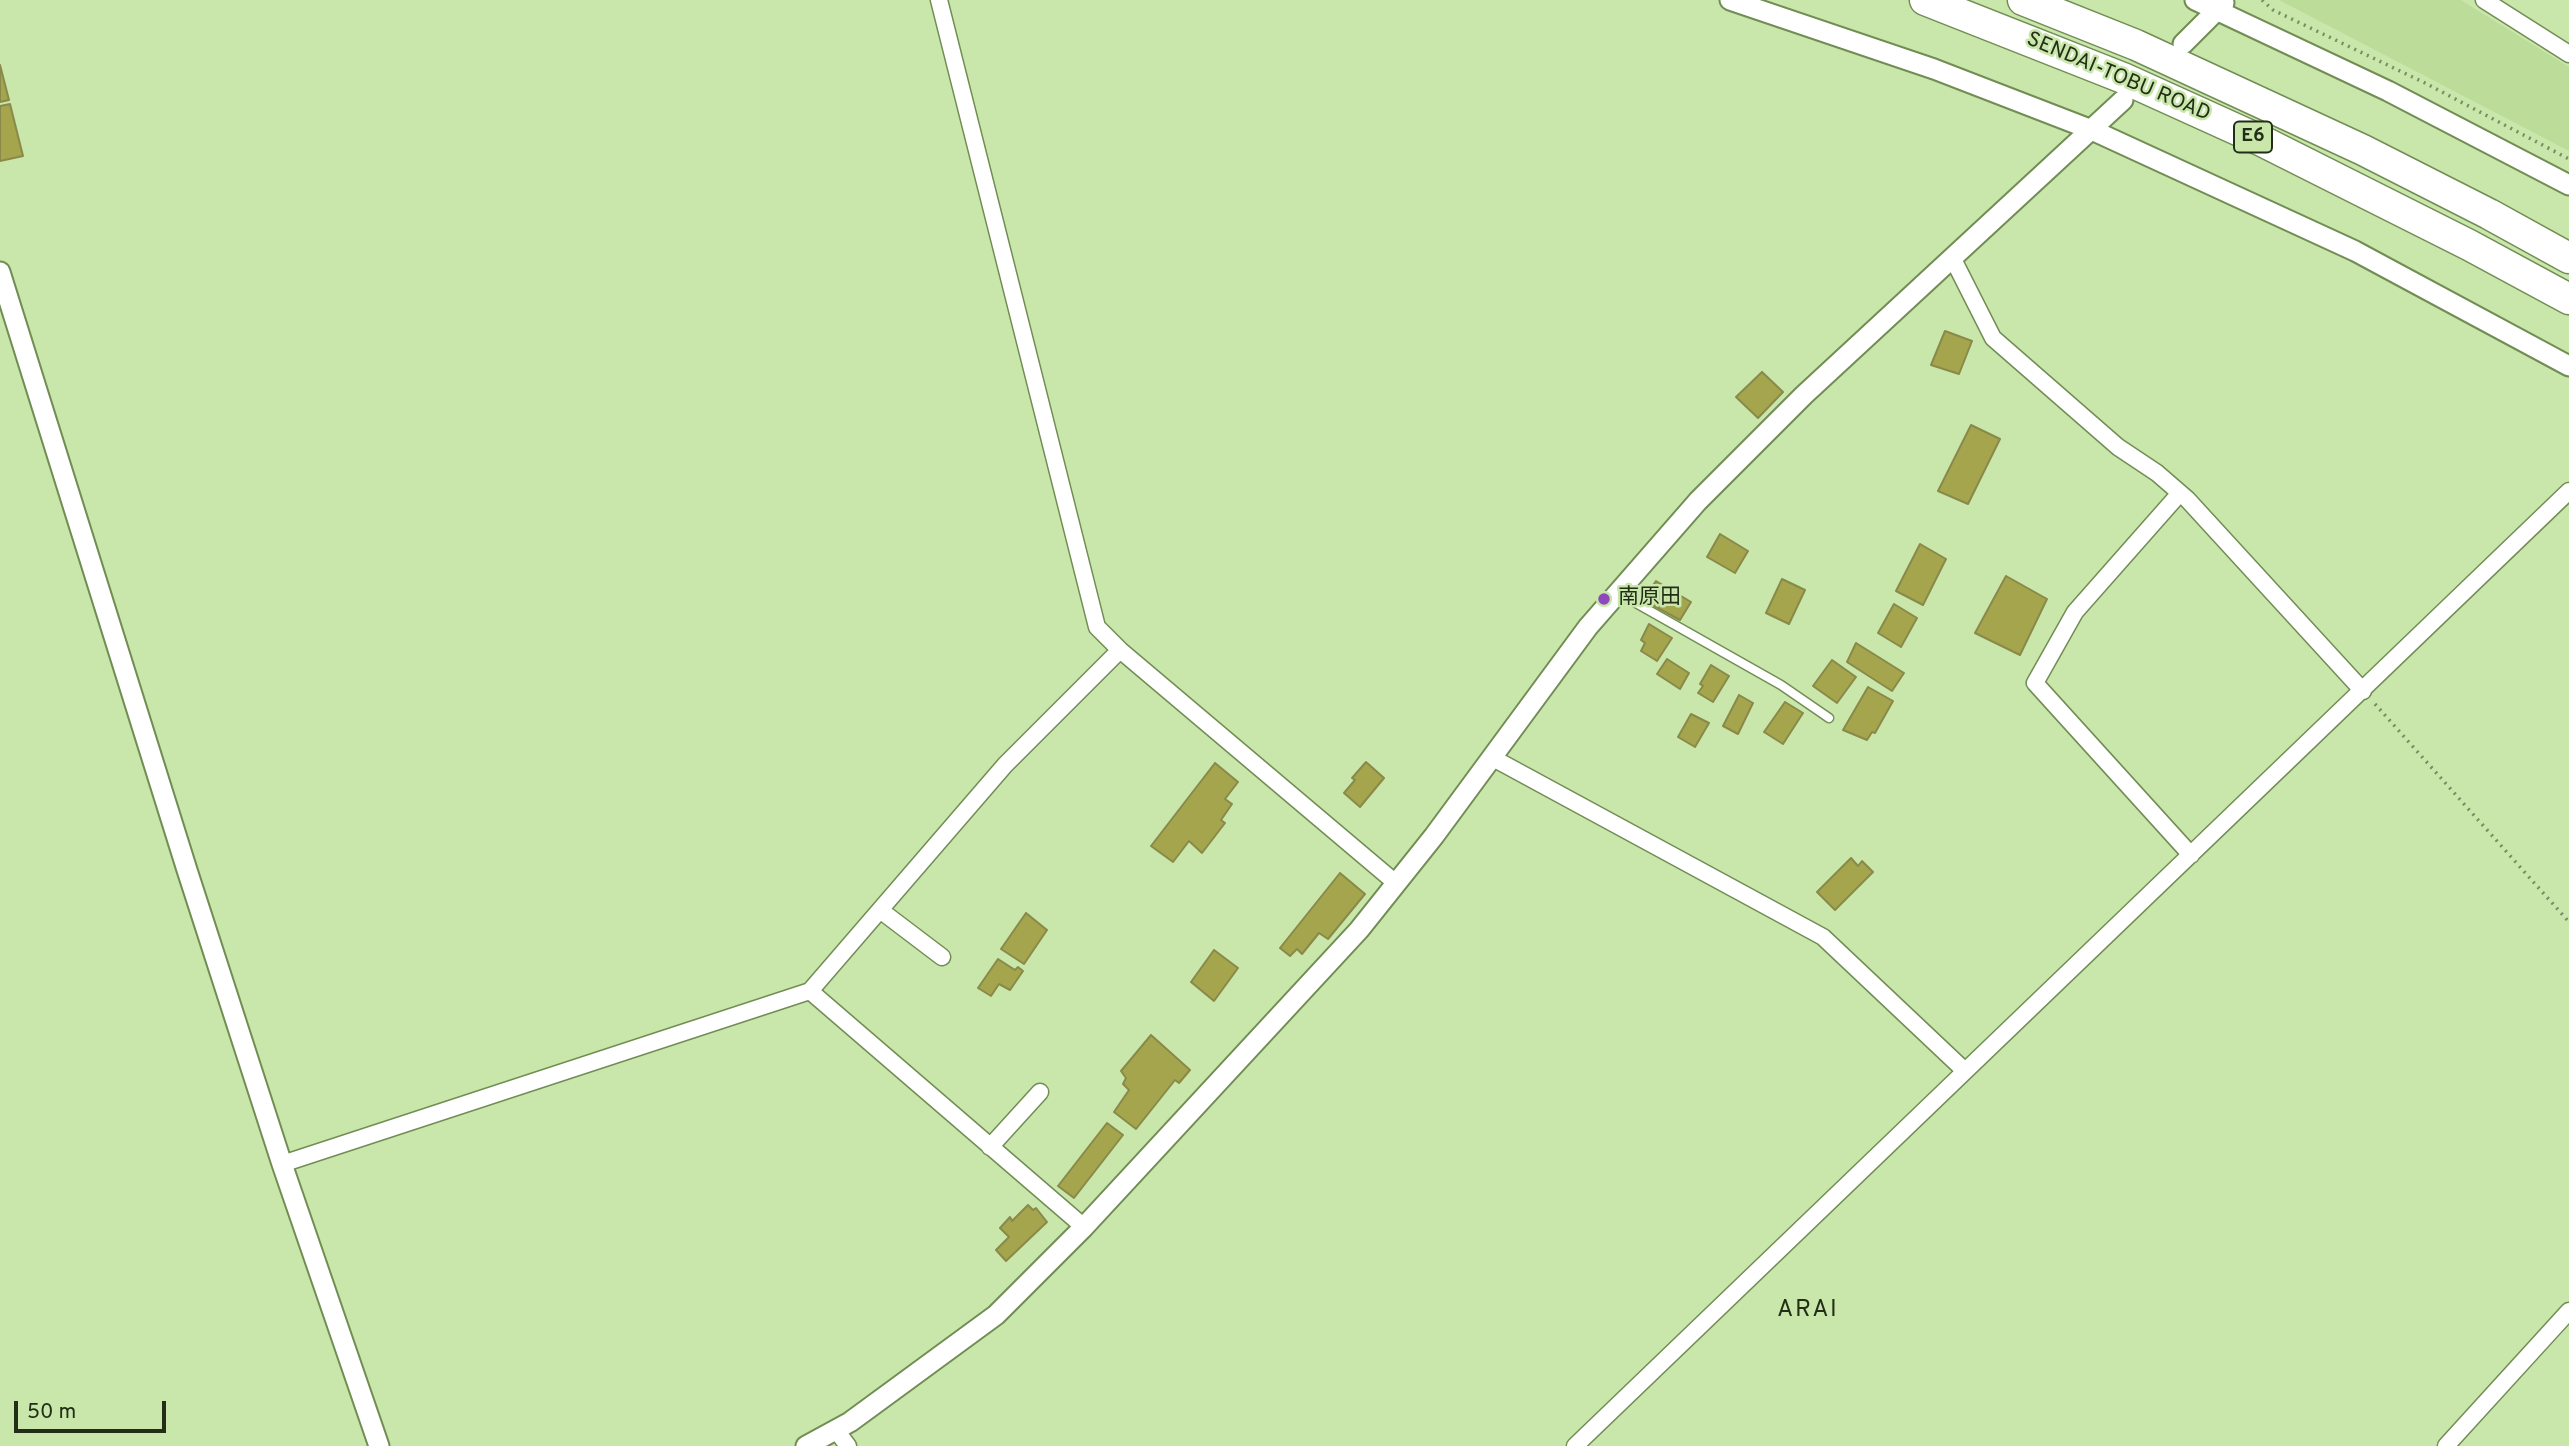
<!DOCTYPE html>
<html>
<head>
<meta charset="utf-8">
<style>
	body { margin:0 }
	#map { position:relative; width:2569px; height:1446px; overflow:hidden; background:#c9e7ab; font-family:Overpass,sans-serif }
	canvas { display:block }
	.scale { position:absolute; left:14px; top:1401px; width:152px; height:32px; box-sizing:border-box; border:4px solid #222e16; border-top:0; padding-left:9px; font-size:21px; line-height:24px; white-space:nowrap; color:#222e16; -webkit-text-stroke:5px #c9e7ab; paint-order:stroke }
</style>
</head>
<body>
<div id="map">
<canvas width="2569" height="1446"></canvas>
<div class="scale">50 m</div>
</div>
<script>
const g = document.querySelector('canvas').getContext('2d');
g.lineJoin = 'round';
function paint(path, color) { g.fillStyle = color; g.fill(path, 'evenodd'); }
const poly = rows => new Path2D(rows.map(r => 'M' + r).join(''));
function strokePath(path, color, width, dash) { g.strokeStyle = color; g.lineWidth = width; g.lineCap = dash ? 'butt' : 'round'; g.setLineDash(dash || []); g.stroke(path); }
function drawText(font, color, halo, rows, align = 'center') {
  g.font = font + ' Overpass,"Noto Sans JP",sans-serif'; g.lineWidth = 5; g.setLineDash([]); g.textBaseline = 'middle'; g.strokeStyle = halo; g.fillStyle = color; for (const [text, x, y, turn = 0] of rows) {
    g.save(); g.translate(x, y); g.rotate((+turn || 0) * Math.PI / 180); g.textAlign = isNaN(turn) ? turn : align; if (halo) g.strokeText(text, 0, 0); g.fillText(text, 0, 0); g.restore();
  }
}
paint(poly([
	[2279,0,2461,0,2569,67,2569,151]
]), '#bcdd9a');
const building = poly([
	[0,65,9,100,0,102,0,65],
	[10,104,23,156,0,161,0,106,10,104],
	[1945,331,1972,341,1959,374,1931,365,1945,331],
	[1762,372,1783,392,1758,418,1736,397,1762,372],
	[1971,425,2000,439,1968,504,1938,491,1971,425],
	[1720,534,1748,551,1735,573,1707,557,1720,534],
	[1920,544,1946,559,1923,605,1896,591,1920,544],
	[2006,576,2047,599,2020,655,1975,633,2006,576],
	[1782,579,1805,590,1789,624,1766,613,1782,579],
	[1656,581,1691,602,1680,620,1643,600,1656,581],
	[1894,604,1917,618,1901,647,1878,633,1894,604],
	[1649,624,1672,638,1657,661,1641,651,1645,643,1641,640,1649,624],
	[1856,643,1904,673,1892,691,1847,662,1856,643],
	[1667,659,1689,673,1680,689,1657,674,1667,659],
	[1832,660,1856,677,1837,703,1813,686,1832,660],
	[1711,665,1729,676,1713,702,1698,693,1703,686,1700,684,1711,665],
	[1868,687,1893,701,1875,733,1872,732,1867,740,1843,730,1868,687],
	[1739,695,1753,703,1738,734,1723,726,1739,695],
	[1785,702,1803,713,1783,744,1764,732,1785,702],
	[1691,714,1709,723,1695,747,1678,737,1691,714],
	[1366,762,1384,778,1360,807,1344,793,1355,780,1352,778,1366,762],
	[1215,763,1238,782,1225,799,1232,804,1221,820,1225,823,1202,853,1189,841,1173,862,1151,846,1215,763],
	[1851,858,1858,866,1862,861,1873,872,1835,910,1817,892,1851,858],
	[1340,873,1365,894,1328,939,1319,933,1302,954,1297,949,1290,956,1280,948,1340,873],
	[1026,913,1047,930,1024,964,1001,949,1026,913],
	[1214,950,1238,968,1214,1001,1191,982,1214,950],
	[998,959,1015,970,1018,967,1023,971,1010,990,999,984,991,996,978,988,998,959],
	[1151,1035,1190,1070,1179,1083,1175,1080,1136,1129,1114,1112,1129,1090,1123,1084,1126,1078,1121,1071,1151,1035],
	[1107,1123,1123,1135,1074,1198,1058,1186,1107,1123],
	[1028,1205,1033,1210,1036,1208,1047,1222,1006,1261,996,1250,1009,1237,1000,1228,1010,1217,1012,1221,1028,1205]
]);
paint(building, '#a4a54c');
strokePath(building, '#898a4a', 2);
const service = poly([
	[1620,594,1781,685,1829,718]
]);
const minor = poly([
	[939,0,1097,627,1120,650],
	[2484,0,2569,54],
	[1953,259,1993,338,2118,447,2157,473,2187,499,2363,691],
	[2180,493,2075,612,2035,683,2191,855],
	[1491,757,1823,937,1965,1071],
	[880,910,942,957],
	[990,1147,1040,1092],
	[282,1164,810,991],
	[1084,1227,810,991,1005,765,1120,650,1397,884],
	[836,1430,848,1446],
	[1575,1446,2569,491],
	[2446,1446,2569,1311]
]);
const tertiary = poly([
	[1730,0,1934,69,2092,130,2355,251,2569,366],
	[2195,0,2388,91,2569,185],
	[2183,44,2224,3],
	[0,272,187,870,282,1164,379,1446],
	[806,1446,850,1422,996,1315,1084,1227,1359,930,1434,836,1588,627,1698,501,1804,395,2123,100]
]);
const motorway = poly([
	[1925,0,2123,78,2262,141,2469,245,2569,299],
	[2023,0,2136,45,2363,150,2489,214,2569,258]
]);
strokePath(service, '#718d54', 11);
strokePath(minor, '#718d54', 19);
strokePath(tertiary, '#718d54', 23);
strokePath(motorway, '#718d54', 33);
strokePath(poly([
	[2262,0,2273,10,2425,83,2569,159],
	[2375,704,2569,922]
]), '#788d63', 3.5, [2, 5]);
strokePath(service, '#fff', 8);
strokePath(minor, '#fff', 16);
strokePath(tertiary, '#fff', 19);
strokePath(motorway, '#fff', 30);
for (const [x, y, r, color] of [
	[1604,599,7,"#8f48bc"]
]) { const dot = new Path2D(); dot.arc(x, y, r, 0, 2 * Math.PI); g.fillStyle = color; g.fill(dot); strokePath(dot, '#c9e7ab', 2.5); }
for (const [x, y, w] of [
	[2253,137,38]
]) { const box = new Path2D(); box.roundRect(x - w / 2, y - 15.5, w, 31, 5); g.fillStyle = '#c9e7ab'; g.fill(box); strokePath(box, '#222e16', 2); }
drawText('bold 19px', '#222e16', null, [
	["E6",2253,137]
]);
drawText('21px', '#222e16', '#c9e7ab', [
	["SENDAI-TOBU ROAD",2118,78,23]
]);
drawText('21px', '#222e16', '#c9e7ab', [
	["南原田",1618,599]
], 'left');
g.letterSpacing = '2px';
drawText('24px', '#222e16', '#c9e7ab', [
	["ARAI",1808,1311]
]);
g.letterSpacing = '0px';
</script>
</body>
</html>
